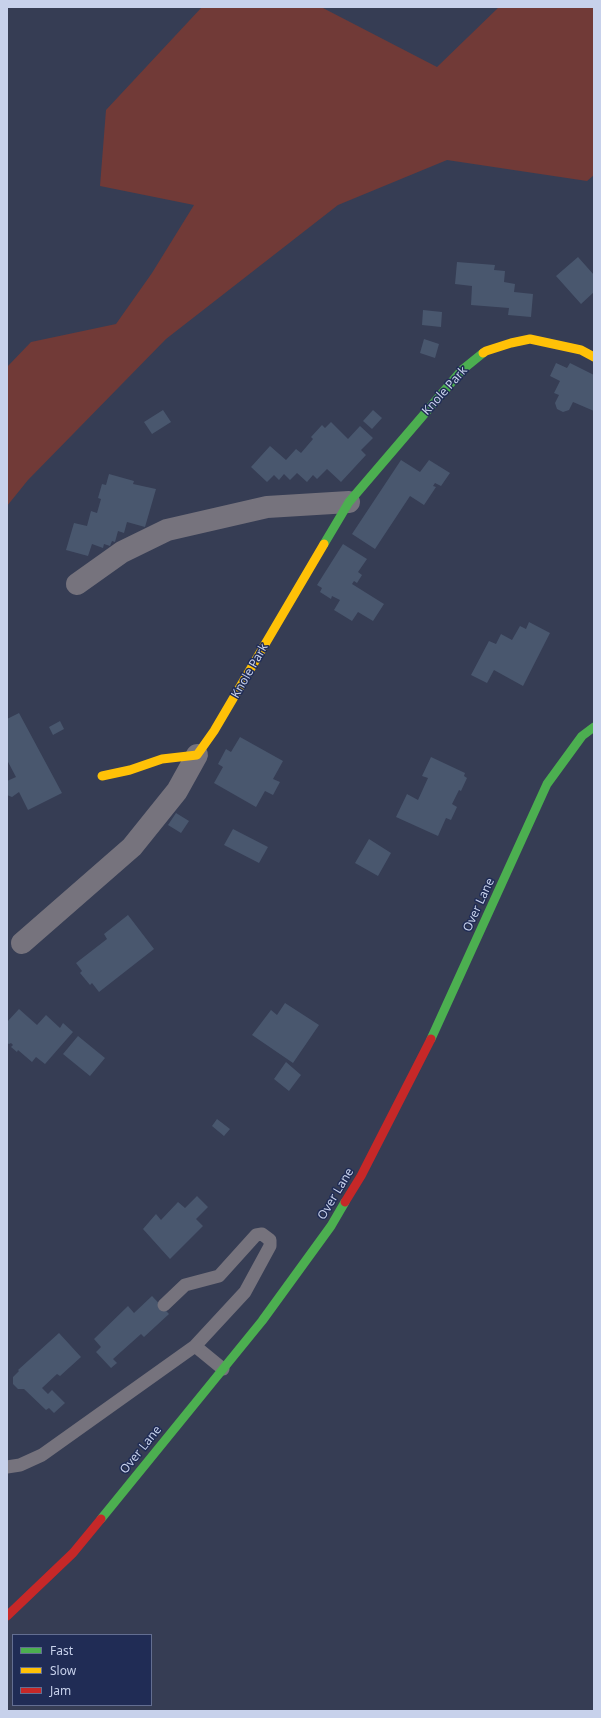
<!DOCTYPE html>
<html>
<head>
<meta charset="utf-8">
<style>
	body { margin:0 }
	#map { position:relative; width:601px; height:1718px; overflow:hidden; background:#363d54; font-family:"Noto Sans",sans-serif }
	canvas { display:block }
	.frame { position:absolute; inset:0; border:8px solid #c7d1eb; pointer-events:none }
	.legend { position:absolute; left:12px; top:1634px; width:140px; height:72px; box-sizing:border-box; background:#202c55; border:1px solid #636e91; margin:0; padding:5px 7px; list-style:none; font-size:12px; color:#c7d1eb }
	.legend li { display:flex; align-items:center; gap:8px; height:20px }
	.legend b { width:20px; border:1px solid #636e91 }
</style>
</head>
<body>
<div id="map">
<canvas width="601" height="1718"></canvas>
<div class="frame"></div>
<ul class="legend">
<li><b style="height:5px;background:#4caf50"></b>Fast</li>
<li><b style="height:5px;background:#ffc107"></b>Slow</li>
<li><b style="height:5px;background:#c62828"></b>Jam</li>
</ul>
</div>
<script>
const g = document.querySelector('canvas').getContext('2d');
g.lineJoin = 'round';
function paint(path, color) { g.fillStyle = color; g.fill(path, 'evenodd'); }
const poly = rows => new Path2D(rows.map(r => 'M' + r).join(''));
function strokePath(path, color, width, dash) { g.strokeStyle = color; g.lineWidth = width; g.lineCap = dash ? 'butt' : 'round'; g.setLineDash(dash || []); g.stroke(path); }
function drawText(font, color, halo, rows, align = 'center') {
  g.font = font + ' "Noto Sans",sans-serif'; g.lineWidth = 3; g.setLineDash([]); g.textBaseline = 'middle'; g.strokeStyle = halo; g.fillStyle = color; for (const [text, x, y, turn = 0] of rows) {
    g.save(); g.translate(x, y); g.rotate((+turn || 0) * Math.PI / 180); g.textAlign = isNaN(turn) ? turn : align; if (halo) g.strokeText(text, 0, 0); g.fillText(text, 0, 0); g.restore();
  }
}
paint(poly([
	[202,7,321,7,437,67,499,7,594,7,594,175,587,181,447,160,338,205,166,339,28,480,7,506,7,367,31,342,116,324,152,273,194,205,100,186,106,110]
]), '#713a37');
paint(poly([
	[578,257,594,275,594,292,581,304,556,276],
	[457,262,495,265,494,270,505,271,504,282,515,284,514,292,533,294,531,317,508,315,509,308,471,305,472,286,455,284],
	[423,310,442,312,441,327,422,325],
	[424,339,439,344,435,358,420,353],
	[556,363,567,368,570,363,594,375,594,411,573,402,569,410,563,412,557,409,555,403,559,395,554,393,560,381,550,376],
	[163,410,171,422,152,434,144,422],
	[373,410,382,418,372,429,363,421],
	[331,422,348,439,360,426,373,438,361,450,366,455,341,482,327,469,317,479,313,475,307,482,297,473,290,480,284,474,279,480,274,475,267,482,251,467,270,446,286,460,296,449,301,453,313,439,311,437,322,425,325,428],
	[401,460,420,472,429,460,450,473,441,486,435,483,433,486,436,487,424,505,410,496,375,549,352,534],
	[109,474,134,481,133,484,156,489,145,527,127,522,124,533,118,531,115,542,112,541,110,546,104,544,103,548,92,544,88,556,66,550,74,523,87,526,91,511,97,513,101,499,98,498,102,484,106,485],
	[343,544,367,559,358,572,362,575,357,583,354,581,352,584,384,604,373,621,358,612,352,621,334,610,340,600,332,596,331,599,320,592,322,588,317,585],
	[529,622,550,633,523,686,494,670,487,683,471,675,489,641,496,644,501,634,512,640,520,626,526,629],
	[19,713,62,793,28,810,19,792,12,797,7,795,7,781,16,777,7,760,7,719],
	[60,721,64,729,53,735,49,727],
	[240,737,283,761,273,779,280,782,273,795,265,791,256,807,214,783,223,767,218,764,226,749,231,752],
	[431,757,465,773,464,776,467,778,461,791,459,790,452,804,457,807,451,820,446,818,438,836,396,817,407,794,418,800,428,778,422,776],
	[176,813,189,821,181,833,168,825],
	[233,829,268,847,259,863,224,845],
	[369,839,391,853,378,876,355,863],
	[128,915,154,949,99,992,92,983,90,985,80,973,82,971,76,963,107,939,104,934],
	[285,1003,319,1025,293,1063,252,1035,271,1010,277,1015],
	[19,1009,37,1025,46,1015,60,1028,63,1023,73,1032,45,1064,36,1057,32,1062,18,1050,17,1052,11,1047,13,1045,11,1043,9,1044,7,1043,7,1022],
	[78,1036,105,1058,90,1076,63,1054],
	[286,1062,301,1075,289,1091,274,1079],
	[217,1119,230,1129,224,1136,212,1126],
	[197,1196,208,1207,196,1219,203,1226,170,1259,143,1229,156,1214,161,1220,178,1202,185,1208],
	[152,1296,169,1314,144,1337,141,1334,113,1359,117,1363,111,1368,96,1352,101,1347,94,1339,128,1306,134,1313],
	[59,1333,81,1357,60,1376,57,1374,42,1388,48,1394,52,1390,65,1403,54,1413,49,1408,46,1410,24,1389,18,1389,13,1384,13,1377,19,1371,18,1370]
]), '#49576e');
strokePath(poly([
	[195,1346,223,1369],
	[7,1467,20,1465,42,1455,195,1346,245,1292,270,1246,270,1240,262,1234,256,1235,219,1276,185,1285,164,1305]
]), '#76737d', 13);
strokePath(poly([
	[77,584,122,552,167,530,267,507,349,502],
	[22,943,132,847,177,791,197,755]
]), '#76737d', 22);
strokePath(poly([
	[324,544,349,502,462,370,483,353],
	[431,1039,547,784,582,736,594,727],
	[101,1519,262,1321,331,1226,345,1202]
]), '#4caf50', 9);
strokePath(poly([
	[483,353,486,351,511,343,530,339,581,350,594,357],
	[102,776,130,770,162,759,197,755,214,731,324,544]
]), '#ffc107', 9);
strokePath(poly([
	[345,1202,361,1176,431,1039],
	[7,1616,73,1553,101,1519]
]), '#c62828', 9);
drawText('12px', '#c7d1eb', '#202c55', [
	["Knole Park",445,391,-48],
	["Knole Park",250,671,-60],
	["Over Lane",479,905,-65],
	["Over Lane",336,1194,-59],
	["Over Lane",141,1450,-51]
]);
</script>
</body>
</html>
